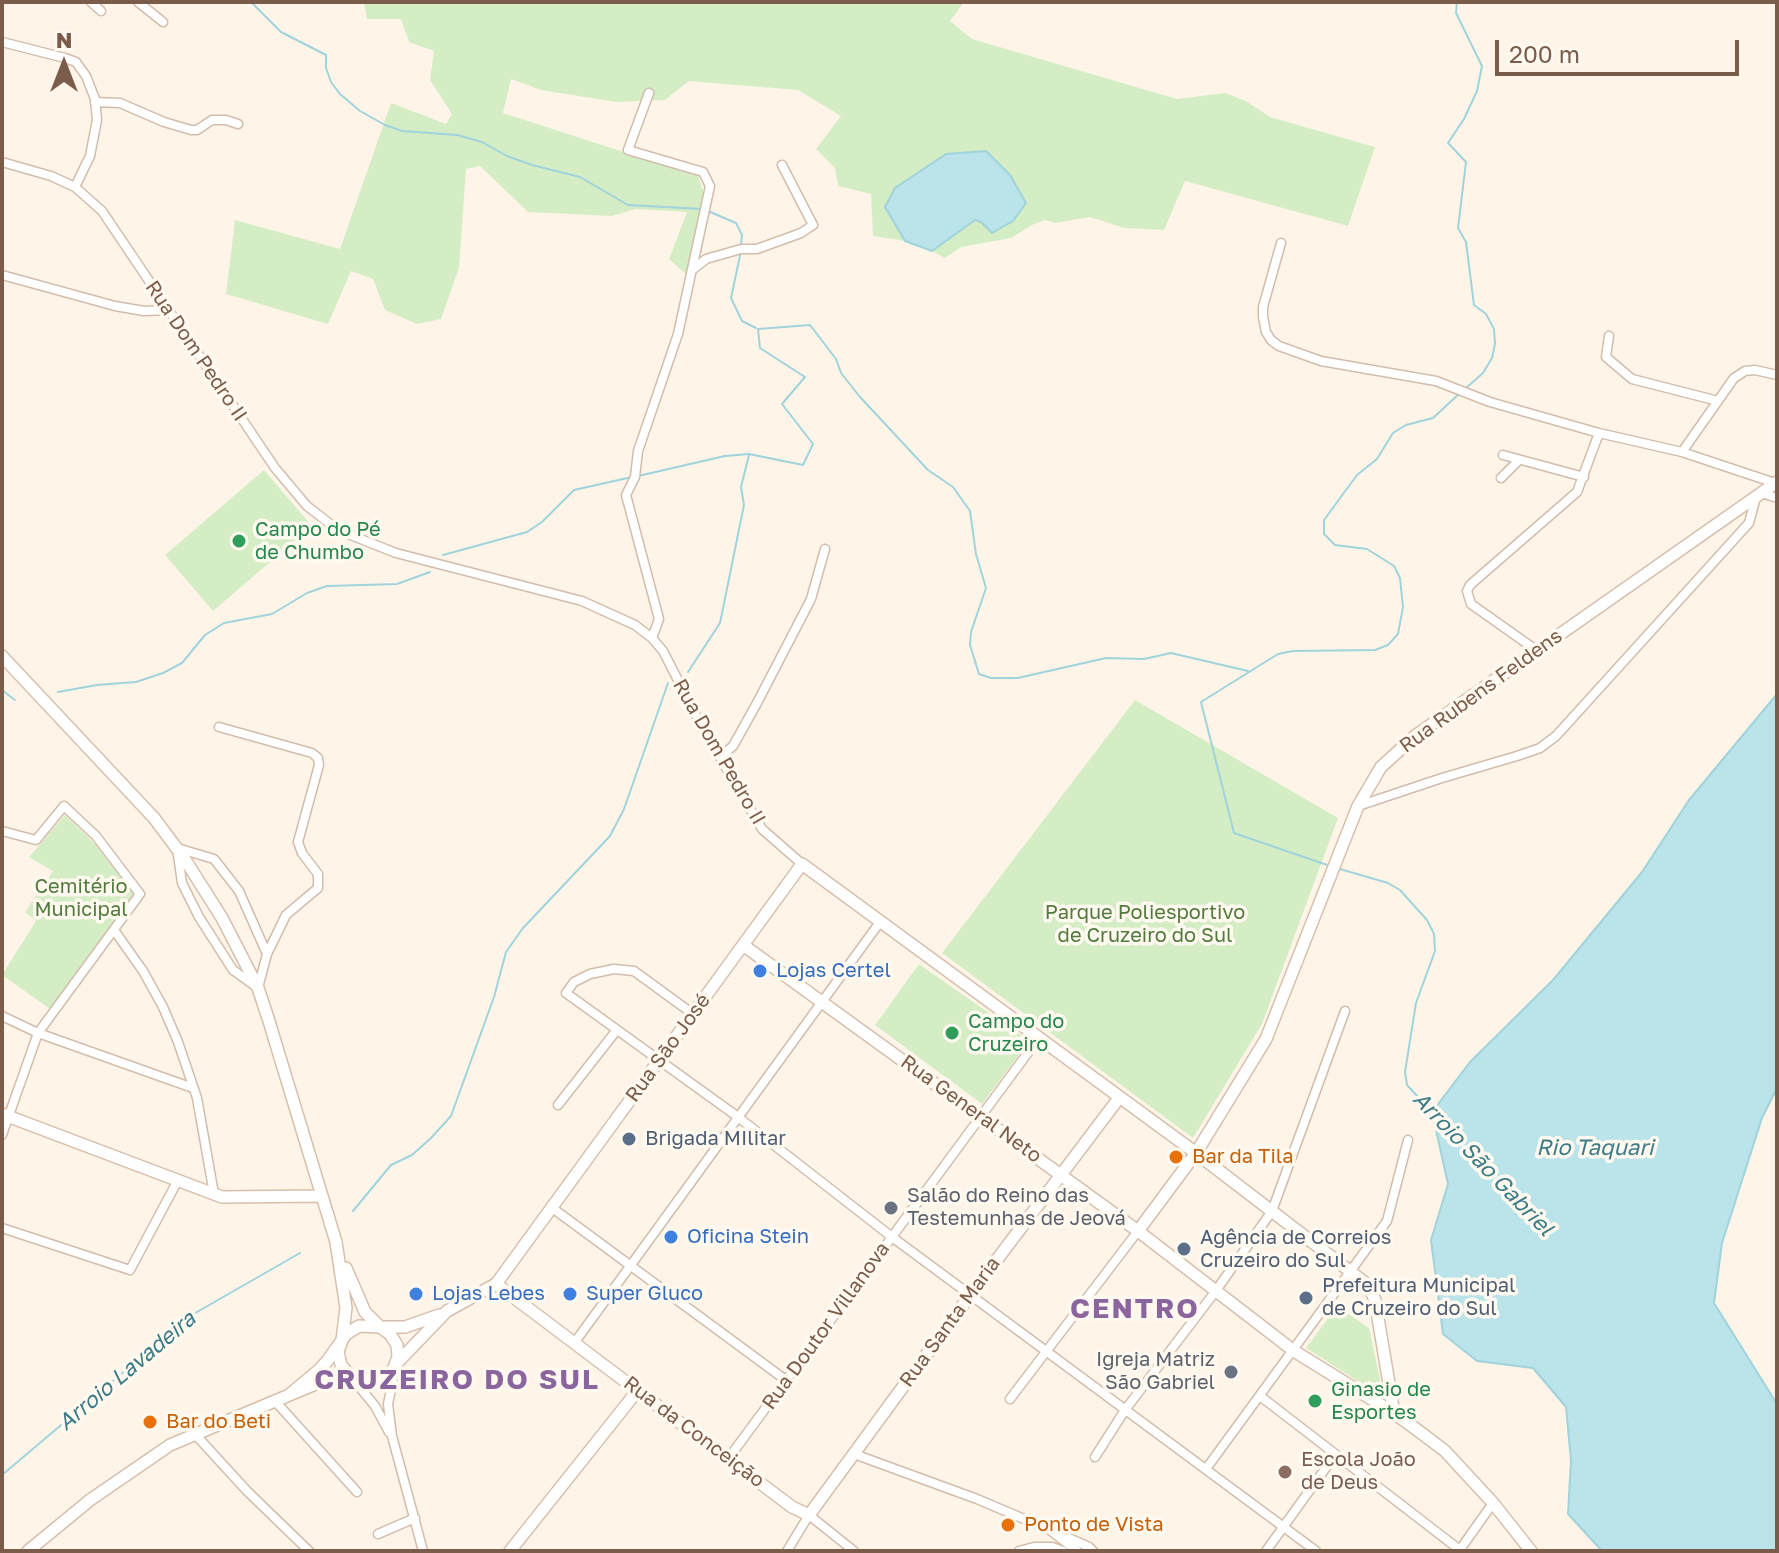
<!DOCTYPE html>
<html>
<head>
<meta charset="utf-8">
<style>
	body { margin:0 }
	#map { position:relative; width:1779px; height:1553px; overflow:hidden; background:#fef5e8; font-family:"Golos Text",sans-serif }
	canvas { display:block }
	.frame { position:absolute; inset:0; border:4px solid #7b5b49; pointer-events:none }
	.north { position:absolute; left:24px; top:24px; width:80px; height:80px; -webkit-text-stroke:6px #fff9f0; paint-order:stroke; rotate:0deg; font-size:22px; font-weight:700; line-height:32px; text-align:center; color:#7b5b49 }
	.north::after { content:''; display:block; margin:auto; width:28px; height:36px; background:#7b5b49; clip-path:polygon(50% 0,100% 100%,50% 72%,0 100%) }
	.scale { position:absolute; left:1495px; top:40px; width:244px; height:36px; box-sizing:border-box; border:4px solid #7b5b49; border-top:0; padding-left:10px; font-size:24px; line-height:28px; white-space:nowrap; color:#7b5b49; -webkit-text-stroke:6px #fff9f0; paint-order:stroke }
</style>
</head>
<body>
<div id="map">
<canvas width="1779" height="1553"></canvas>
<div class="frame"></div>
<div class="north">N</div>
<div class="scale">200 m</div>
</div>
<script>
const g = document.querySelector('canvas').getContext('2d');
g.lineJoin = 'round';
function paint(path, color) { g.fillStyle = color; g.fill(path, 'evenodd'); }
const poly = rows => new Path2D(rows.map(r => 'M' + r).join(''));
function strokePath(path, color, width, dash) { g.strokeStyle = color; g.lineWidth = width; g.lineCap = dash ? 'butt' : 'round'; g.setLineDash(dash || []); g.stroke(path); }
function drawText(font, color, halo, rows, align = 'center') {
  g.font = font + ' "Golos Text",sans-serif'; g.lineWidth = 7; g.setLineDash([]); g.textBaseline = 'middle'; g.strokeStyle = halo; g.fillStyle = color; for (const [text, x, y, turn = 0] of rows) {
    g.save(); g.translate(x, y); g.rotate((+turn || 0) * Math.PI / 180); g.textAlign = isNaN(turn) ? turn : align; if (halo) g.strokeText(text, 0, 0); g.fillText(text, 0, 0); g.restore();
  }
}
paint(poly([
	[364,2,964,2,950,21,972,39,1177,99,1225,93,1246,101,1270,117,1375,147,1348,226,1185,181,1164,230,1124,228,1090,217,1056,223,1045,220,1034,224,1011,238,961,247,945,258,932,251,975,220,981,222,993,233,946,155,895,188,894,223,905,241,873,236,871,194,838,186,835,168,816,149,841,116,798,90,689,81,665,100,616,102,541,90,511,79,503,113,698,176,704,194,688,276,669,259,687,212,636,209,612,216,528,212,480,166,466,169,459,268,441,319,417,324,385,310,373,279,351,271,328,324,226,294,235,220,340,249,391,103,446,124,452,114,430,80,434,51,409,42,401,19,367,19],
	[264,470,312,526,213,611,165,555],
	[1135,700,1338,818,1262,1024,1193,1138,942,953],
	[65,815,95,844,134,894,50,1009,2,975,36,921,25,912,53,871,29,857],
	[919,964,1029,1041,982,1104,875,1025],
	[1337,1306,1369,1328,1384,1398,1306,1348]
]), '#d5edc5');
const water = poly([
	[986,151,1010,175,1026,203,1013,221,992,233,981,222,975,220,932,251,905,241,885,207,895,188,946,154,986,151],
	[1777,694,1777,1088,1762,1118,1722,1243,1714,1303,1777,1404,1777,1551,1602,1551,1568,1514,1571,1461,1566,1407,1533,1368,1477,1361,1443,1334,1431,1240,1448,1184,1432,1112,1470,1062,1553,980,1642,872,1689,800,1777,694]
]);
paint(water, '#bae3ea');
strokePath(water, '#a0d3dc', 2);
strokePath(poly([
	[251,2,281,32,326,55,326,68,331,82,340,94,360,111,385,125,402,131,457,135,482,142,507,156,532,165,580,177,628,205,702,209],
	[1457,2,1456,13,1482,66,1477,91,1464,119,1448,143,1466,162,1458,228,1466,242,1474,305,1486,314,1494,329,1495,344,1492,358,1483,373,1465,389],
	[708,211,736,223,742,235,741,245],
	[741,251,731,298,742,321,756,328],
	[638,476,725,456,749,454,803,465,813,444,782,404,805,377,760,348,758,329,810,325,836,359,841,373,860,397,928,470,953,487,970,511,976,554,986,588,971,632,970,645,979,674,991,678,1018,678,1106,658,1144,659,1171,653,1248,671],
	[443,555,527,532,542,522,574,490,632,477],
	[688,672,720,623,744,505,741,487,749,455],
	[2,690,15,700],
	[58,692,97,685,136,682,163,673,182,663,205,635,224,623,272,614,307,593,327,586,397,584,430,572],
	[1330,866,1234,833,1201,702,1278,654,1293,651,1375,650,1388,645,1398,634,1403,607,1400,578,1394,566,1367,549,1335,545,1324,534,1324,520,1357,475,1377,459,1393,433,1406,425,1433,418,1460,393],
	[1340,869,1388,883,1400,890,1427,920,1434,934,1435,951,1416,1003,1405,1072,1407,1085,1432,1112],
	[353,1211,391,1165,412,1155,431,1138,451,1116,494,997,506,952,523,928,610,836,624,809,668,683],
	[2,1475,190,1316,300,1253]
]), '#a0d3dc', 2);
const street = poly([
	[91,2,101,11],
	[138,2,163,22],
	[2,42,65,58,76,62,86,76,95,99,97,120,90,156,75,187],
	[649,93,628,150,703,172,710,186,678,334,638,451,635,477,626,495,659,619,652,638],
	[95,102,120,103,164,122,191,130,197,130,212,120,226,120,238,124],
	[2,162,51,176,75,187,102,211,275,468,307,506,338,530,396,553,582,601,635,625,652,638,663,651,702,727,762,829,802,864],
	[1281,243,1263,307,1263,317,1266,332,1271,340,1279,346,1321,361,1436,381,1490,402,1599,433,1682,452,1775,483],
	[692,270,706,259,741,249,757,249,801,233,813,225,782,165],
	[2,275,115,306,144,311,168,310],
	[1609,336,1606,357,1632,379,1718,401],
	[1682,452,1734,378,1745,371,1755,370,1777,375],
	[1503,455,1584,477],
	[1501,478,1519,460],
	[1762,493,1777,498],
	[1536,650,1471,604,1467,591,1470,585,1577,492,1599,433],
	[219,727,312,753,318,758,319,765,298,842,302,853,318,874,318,888,286,915,267,954],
	[720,757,733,746,757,703,811,599,825,549],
	[1358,806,1442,778,1517,756,1540,748,1556,736,1749,523,1756,497],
	[2,831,36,840,64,806,96,836,140,894,38,1033,2,1135],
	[177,848,214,859,239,891,267,954,258,988,233,970,199,917,182,883,177,848],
	[114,930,143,971,163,1007,178,1042,197,1098,214,1194],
	[693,1014,634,971,614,969,590,974,574,982,566,993,738,1117,892,1237,1316,1551],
	[2,1016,38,1033,193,1088],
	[558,1105,616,1031],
	[551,1207,787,1381],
	[2,1228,130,1270,178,1180],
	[575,1342,880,922],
	[395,1369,388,1404,392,1436,423,1551],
	[353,1379,375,1406,389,1432],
	[1260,1396,1460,1550],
	[1010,1399,1138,1231],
	[275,1401,357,1492],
	[194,1433,247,1491,309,1551],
	[854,1454,977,1499,1050,1530,1077,1551],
	[1095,1457,1125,1410,1215,1292,1272,1211,1345,1011],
	[728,1459,1038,1039],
	[1206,1469,1387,1221,1408,1140],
	[378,1534,415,1518],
	[1062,1535,1089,1547,1093,1551],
	[787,1551,809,1515,854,1551],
	[1019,1551,1034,1547,1052,1547,1063,1551],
	[1266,1551,1335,1455],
	[1459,1551,1493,1503]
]);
const secondary = poly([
	[2,656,154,818,184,858,222,918,258,988,268,1018,336,1242,346,1308,342,1340,338,1352,341,1365,353,1379,375,1382,393,1370,398,1357,397,1345,390,1334,380,1327,359,1326,346,1334,342,1340,328,1360,320,1369,289,1395],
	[743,945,1138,1231,1294,1351,1394,1413,1424,1435,1445,1451,1493,1503,1531,1551],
	[2,1114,222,1197,322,1196],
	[1138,1231,1196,1153,1266,1039,1358,806,1381,767,1415,736,1777,482],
	[346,1268,365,1312,380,1327,405,1327,439,1315],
	[496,1284,792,1507,809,1515,971,1294,1119,1098],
	[397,1363,447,1311,496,1284,802,864,1196,1153,1368,1285,1375,1300,1394,1413],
	[28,1551,90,1500,170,1445,318,1383,353,1379],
	[510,1551,638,1390]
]);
strokePath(street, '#d2bdac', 11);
strokePath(secondary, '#d7bfac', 14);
strokePath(street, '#fff', 8);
strokePath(secondary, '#fff', 11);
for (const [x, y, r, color] of [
	[239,541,8,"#2e9e5b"],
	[760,971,8,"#3f7fe0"],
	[952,1033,8,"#2e9e5b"],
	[629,1139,8,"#5c6f8a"],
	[1176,1157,8,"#e8710a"],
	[891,1208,8,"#6b7280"],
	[671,1237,8,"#3f7fe0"],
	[1184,1249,8,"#5c6f8a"],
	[416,1294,8,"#3f7fe0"],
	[570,1294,8,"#3f7fe0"],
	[1306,1298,8,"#5c6f8a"],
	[1231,1372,8,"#6b7280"],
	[1315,1401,8,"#2e9e5b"],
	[150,1422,8,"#e8710a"],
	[1285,1472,8,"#8d6e63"],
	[1008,1525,8,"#e8710a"]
]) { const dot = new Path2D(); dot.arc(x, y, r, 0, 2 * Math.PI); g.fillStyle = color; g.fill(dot); strokePath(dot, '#fff9f0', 3); }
drawText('20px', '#7b5b49', '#fff9f0', [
	["Rua Dom Pedro II",196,351,56],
	["Rua Rubens Feldens",1481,691,-36],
	["Rua Dom Pedro II",719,752,60],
	["Rua São José",668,1048,-54],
	["Rua General Neto",971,1109,36],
	["Rua Santa Maria",950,1322,-54],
	["Rua Doutor Villanova",826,1326,-54],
	["Rua da Conceição",694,1432,37]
]);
drawText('20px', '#27864d', '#fff9f0', [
	["Campo do Pé",255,530],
	["de Chumbo",255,553],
	["Campo do",968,1022],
	["Cruzeiro",968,1045],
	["Ginasio de",1331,1390],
	["Esportes",1331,1413]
], 'left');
drawText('20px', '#507b3d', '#fff9f0', [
	["Cemitério",81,887],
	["Municipal",81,910],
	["Parque Poliesportivo",1145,913],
	["de Cruzeiro do Sul",1145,936]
]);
drawText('20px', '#366cbe', '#fff9f0', [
	["Lojas Certel",776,971],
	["Oficina Stein",687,1237],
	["Lojas Lebes",432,1294],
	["Super Gluco",586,1294]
], 'left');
drawText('20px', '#4e5e75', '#fff9f0', [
	["Brigada MIlitar",645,1139],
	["Agência de Correios",1200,1238],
	["Cruzeiro do Sul",1200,1261],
	["Prefeitura Municipal",1322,1286],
	["de Cruzeiro do Sul",1322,1309]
], 'left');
drawText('20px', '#c56008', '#fff9f0', [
	["Bar da Tila",1192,1157],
	["Bar do Beti",166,1422],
	["Ponto de Vista",1024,1525]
], 'left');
drawText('20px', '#5b616d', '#fff9f0', [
	["Salão do Reino das",907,1196],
	["Testemunhas de Jeová",907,1219],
	["Igreja Matriz",1215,1360,"right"],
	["São Gabriel",1215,1383,"right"]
], 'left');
drawText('20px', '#785e54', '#fff9f0', [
	["Escola João",1301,1460],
	["de Deus",1301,1483]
], 'left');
drawText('italic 22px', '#3e7c88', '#fff9f0', [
	["Rio Taquari",1595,1148],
	["Arroio São Gabriel",1483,1164,46],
	["Arroio Lavadeira",127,1371,-40]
]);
g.letterSpacing = '2px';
drawText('bold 28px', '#8a659e', '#fff9f0', [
	["CENTRO",1135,1309],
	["CRUZEIRO DO SUL",457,1380]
]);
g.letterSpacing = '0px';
</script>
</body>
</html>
